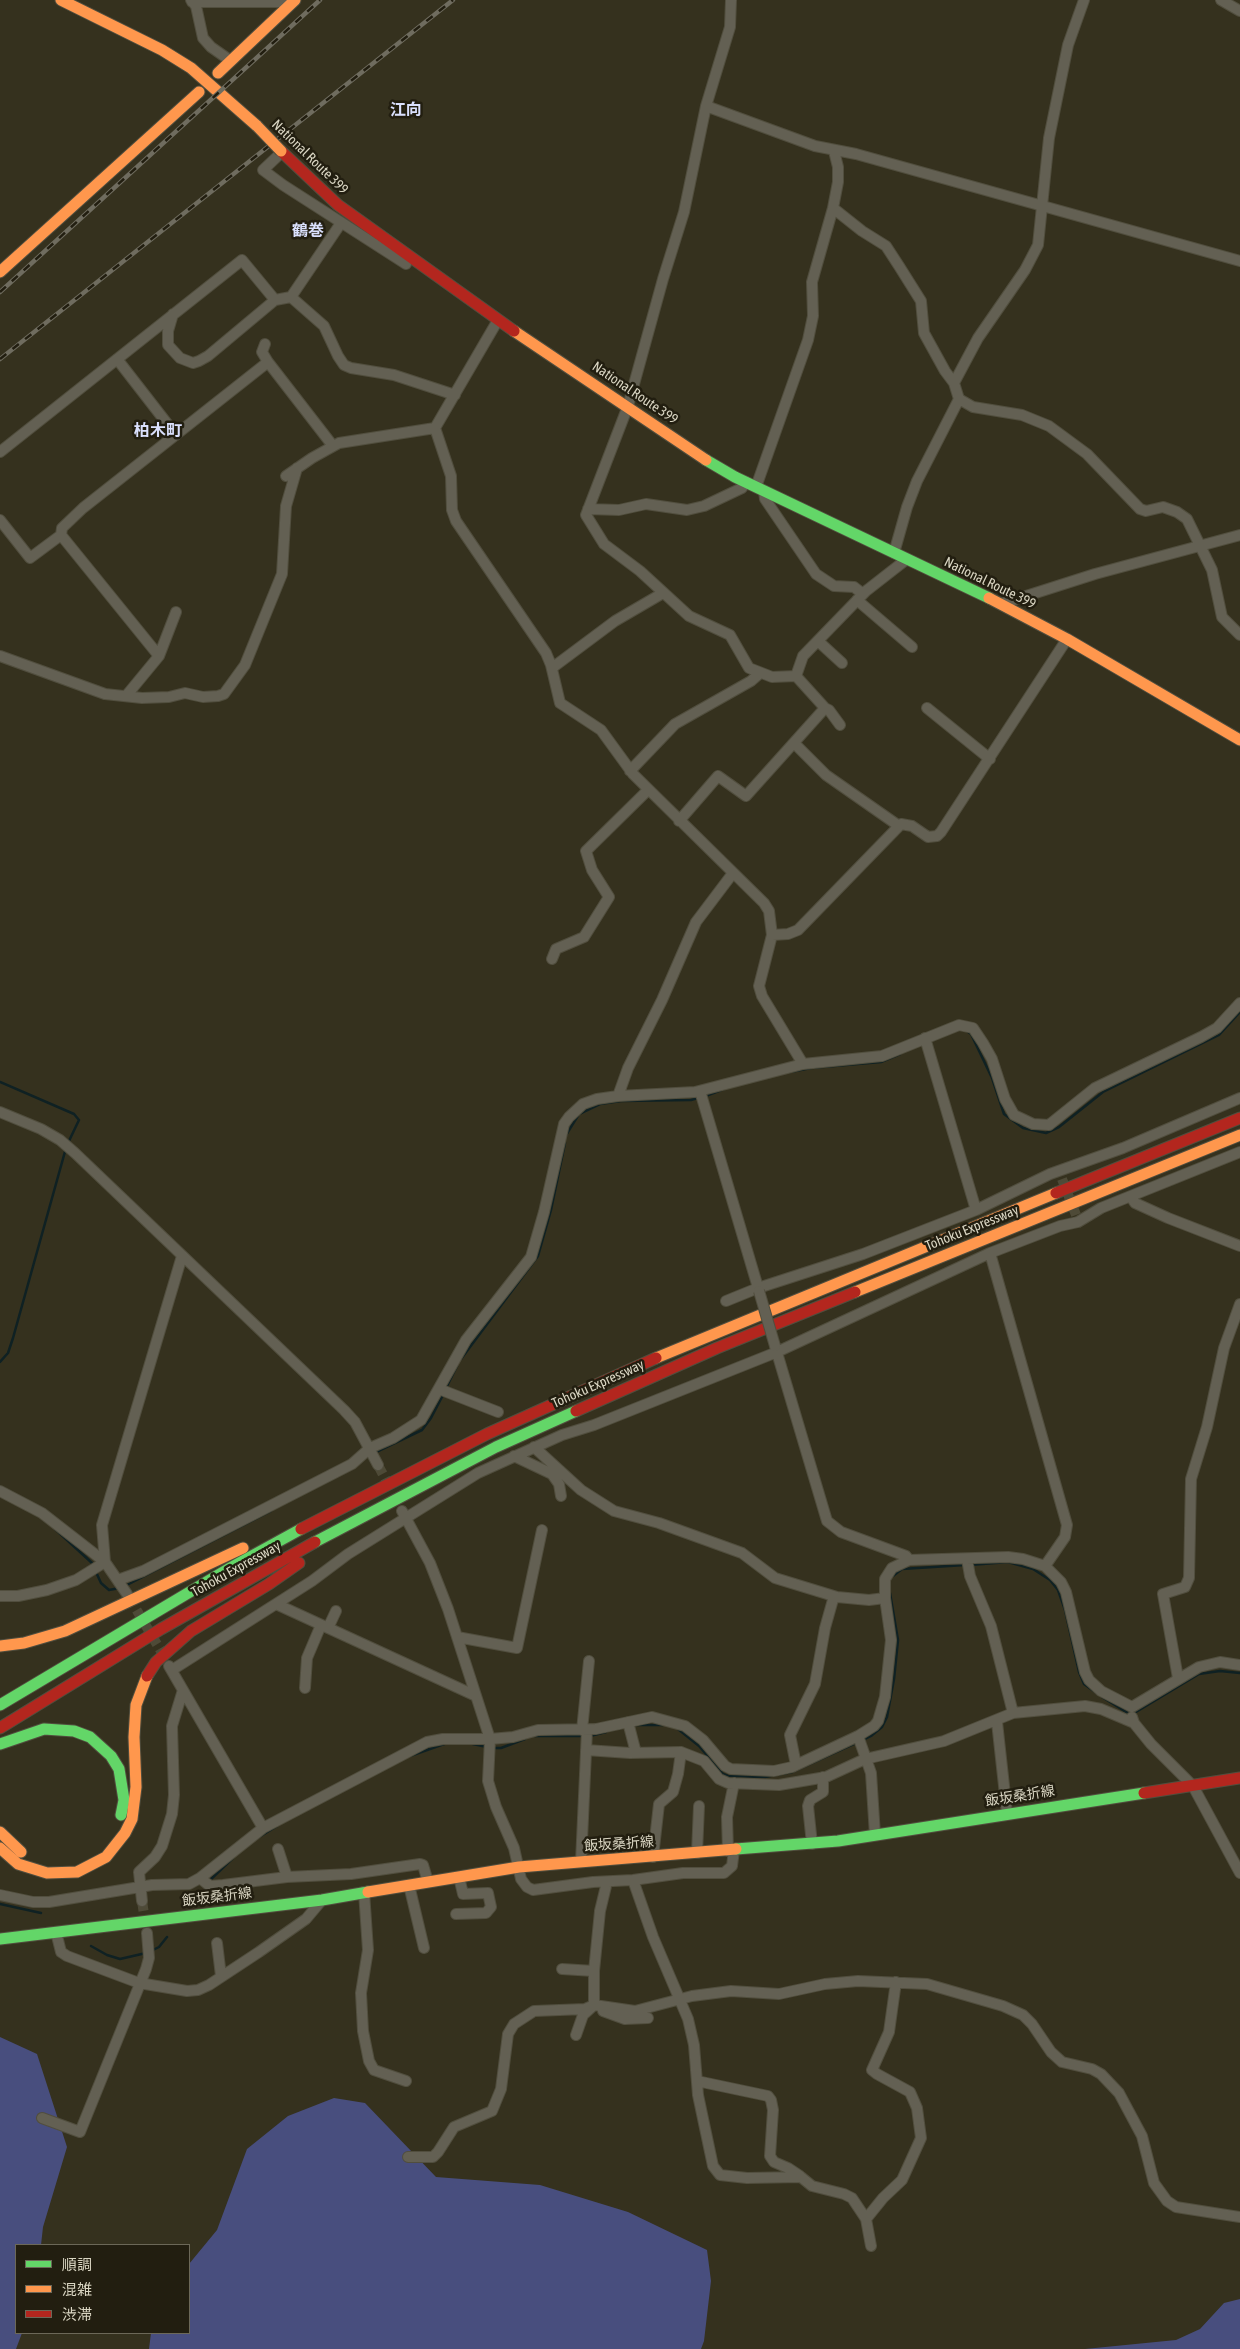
<!DOCTYPE html>
<html>
<head>
<meta charset="utf-8">
<style>
	body { margin:0 }
	#map { position:relative; width:1240px; height:2349px; overflow:hidden; background:#35311e; font-family:"Asap Condensed","Noto Sans JP",sans-serif }
	canvas { display:block }
	.legend { position:absolute; left:15px; top:2244px; width:175px; height:90px; box-sizing:border-box; background:#221e10; border:1px solid #6c6858; margin:0; padding:6px 9px; list-style:none; font-size:15px; color:#dad6c3 }
	.legend li { display:flex; align-items:center; gap:10px; height:25px }
	.legend b { width:25px; border:1px solid #6c6858 }
</style>
</head>
<body>
<div id="map">
<canvas width="1240" height="2349"></canvas>
<ul class="legend">
<li><b style="height:6px;background:#63d668"></b>順調</li>
<li><b style="height:6px;background:#ff974d"></b>混雑</li>
<li><b style="height:6px;background:#b3261e"></b>渋滞</li>
</ul>
</div>
<script>
const g = document.querySelector('canvas').getContext('2d');
g.lineJoin = 'round';
function paint(path, color) { g.fillStyle = color; g.fill(path, 'evenodd'); }
const poly = rows => new Path2D(rows.map(r => 'M' + r).join(''));
function strokePath(path, color, width, dash) { g.strokeStyle = color; g.lineWidth = width; g.lineCap = dash ? 'butt' : 'round'; g.setLineDash(dash || []); g.stroke(path); }
function drawText(font, color, halo, rows, align = 'center') {
  g.font = font + ' "Asap Condensed","Noto Sans JP",sans-serif'; g.lineWidth = 5; g.setLineDash([]); g.textBaseline = 'middle'; g.strokeStyle = halo; g.fillStyle = color; for (const [text, x, y, turn = 0] of rows) {
    g.save(); g.translate(x, y); g.rotate((+turn || 0) * Math.PI / 180); g.textAlign = isNaN(turn) ? turn : align; if (halo) g.strokeText(text, 0, 0); g.fillText(text, 0, 0); g.restore();
  }
}
paint(poly([
	[0,2037,37,2054,67,2147,43,2227,41,2245,16,2245,16,2333,22,2333,16,2349,0,2349],
	[334,2098,365,2103,436,2177,540,2185,628,2212,707,2250,711,2281,704,2341,701,2349,149,2349,151,2333,189,2333,189,2264,217,2230,247,2149,288,2116],
	[1240,2299,1240,2349,1085,2349,1176,2340,1200,2329,1224,2303]
]), '#484e7e');
strokePath(poly([
	[967,1031,971,1034,992,1078,1004,1114,1023,1128,1046,1133,1059,1127,1103,1092,1219,1035,1240,1012],
	[790,1072,811,1068,881,1062,900,1054],
	[0,1082,74,1114,79,1120,68,1143],
	[703,1097,724,1089],
	[566,1135,579,1114,600,1104,621,1101,691,1100,698,1098],
	[461,1359,538,1256,551,1210,565,1143],
	[0,1362,8,1353,13,1338,66,1148],
	[446,1388,457,1366],
	[374,1453,422,1430,431,1418,444,1393],
	[55,1529,92,1563,94,1567],
	[970,1565,1008,1562,1033,1569,1050,1580,1058,1590,1065,1610,1079,1672,1084,1684,1098,1694],
	[96,1572,101,1583,109,1590,120,1588],
	[893,1576,902,1569,965,1565],
	[125,1586,271,1511],
	[1102,1697,1131,1715,1199,1674,1220,1671,1240,1673],
	[636,1725,663,1725],
	[678,1729,699,1746,723,1774,728,1776,765,1777,792,1772,858,1742],
	[535,1736,584,1736],
	[590,1736,606,1732],
	[863,1740,871,1736,882,1727,887,1717,894,1679,898,1640,890,1593],
	[473,1744,487,1747],
	[492,1748,501,1748,525,1739],
	[410,1756,447,1743],
	[256,1839,277,1826],
	[208,1882,233,1858],
	[0,1904,41,1913],
	[91,1946,107,1955,120,1959,146,1953],
	[151,1951,159,1947,167,1937]
]), '#0f2123', 2.5);
strokePath(poly([
	[1062,1179,1076,1215],
	[378,1465,390,1488],
	[129,1597,165,1658],
	[142,1901,146,1927]
]), '#4e4a37', 10, [10, 5]);
const street = poly([
	[191,0,196,6,203,38,211,47,231,61],
	[731,0,730,27,706,106,684,212,663,279,628,406,586,515,604,544,640,571,689,616,730,635,749,668,772,677,796,676],
	[1221,0,1240,11],
	[192,2,293,2],
	[706,106,815,146,856,154,1240,261],
	[282,152,263,170,283,185,406,264],
	[833,208,862,231,886,246,899,266,921,301,924,333,945,371,954,383,959,399,973,407,1022,415,1049,426,1087,454,1140,509,1146,511,1163,507,1177,512,1187,519,1212,570,1222,617,1240,635],
	[291,297,324,326,338,356,344,365,351,368,394,375,455,395],
	[173,314,168,331,168,345,180,358,193,363,199,361,208,356,275,300,291,297,341,223],
	[265,344,262,352,268,362,333,446],
	[117,359,176,435],
	[954,383,978,338,1025,270,1038,245,1049,138,1068,45,1084,0],
	[435,428,451,476,452,510,456,521,546,653,551,665,560,703,601,730,633,774,764,903,769,911,772,935,759,986,762,996,803,1064],
	[0,452,242,260,275,300],
	[286,476,312,458,339,443,435,428,498,320],
	[756,487,808,340,813,316,812,282,833,208,838,182,838,167,834,151],
	[764,491,765,499,816,574,834,586,854,587,863,594],
	[588,509,619,510,646,504,687,510,704,506,742,488,746,482],
	[0,520,30,558,61,535],
	[894,553,907,507,917,481,959,399],
	[857,600,912,647],
	[1001,604,1095,574,1240,535],
	[818,641,842,663],
	[0,656,105,694,142,698,169,697,185,693,203,697,218,696,224,694,245,665,282,574,286,506,297,468],
	[159,656,61,535,62,528,83,508,268,362],
	[552,668,615,621,663,593],
	[126,696,159,656,176,612],
	[825,708,829,710,840,725],
	[927,708,990,759],
	[794,743,826,775,899,826],
	[630,771,675,724,751,681,759,674],
	[679,821,718,776,746,796,825,708,796,676,803,656,866,591,907,559],
	[772,935,788,934,798,930,901,824,912,826,928,837,937,836,941,832,1067,639],
	[552,959,556,949,584,937,609,897,592,870,586,851,648,790],
	[925,1038,976,1210],
	[700,1091,759,1291],
	[618,1096,628,1068,662,1000,696,922,733,873],
	[0,1112,41,1129,60,1140,75,1153,344,1410,355,1422,378,1465],
	[1131,1197,1135,1203,1168,1218,1240,1246],
	[990,1253,1067,1525,1065,1537,1045,1566],
	[726,1301,758,1288,863,1254,976,1210,1050,1174,1123,1148,1240,1098],
	[775,1346,827,1521,841,1532,906,1556,909,1560],
	[439,1389,498,1412],
	[534,1447,581,1490,614,1511,659,1523,742,1553,775,1578,837,1597,869,1600,885,1598],
	[514,1456,552,1474,559,1484,561,1496],
	[0,1491,42,1513,105,1562,76,1580,47,1590,18,1596,0,1596],
	[402,1511,430,1563,448,1609,490,1739,488,1781,496,1807,514,1848,521,1879,527,1887,533,1890,593,1882,633,1880,683,1873,724,1873,732,1866,734,1850],
	[967,1559,970,1576,991,1626,1013,1713],
	[118,1580,143,1571,352,1464,370,1448,393,1438,421,1420,466,1340,531,1257,544,1212,564,1124,569,1117,583,1104,597,1099,618,1096,695,1092,803,1064,882,1056,959,1025,973,1028,983,1043,992,1059,1005,1099,1014,1115,1033,1124,1049,1125,1095,1088,1201,1037,1217,1028,1240,1003],
	[127,1594,105,1562,102,1525,182,1256],
	[276,1604,476,1696],
	[328,1628,336,1611],
	[457,1637,517,1648,542,1530],
	[169,1666,263,1828],
	[172,1670,312,1581,348,1554,478,1473,562,1435,594,1425,777,1352,990,1253,1060,1226,1078,1222,1101,1208,1240,1152],
	[1178,1678,1163,1594,1185,1587,1189,1578,1191,1479,1207,1427,1224,1348,1240,1304],
	[305,1688,307,1658,321,1625],
	[1132,1707,1199,1667,1220,1662,1240,1665],
	[1132,1717,1134,1723,1151,1744,1193,1786,1240,1873],
	[628,1722,636,1753],
	[997,1722,1007,1813],
	[582,1730,589,1661],
	[858,1736,871,1773,875,1835],
	[586,1750,630,1753,681,1752,704,1761,719,1779,728,1783,779,1785,826,1777,865,1759,944,1741,1013,1713,1085,1706,1101,1709,1134,1723],
	[796,1765,790,1735,815,1684,825,1628,834,1596],
	[812,1844,808,1806,810,1800,823,1792,823,1777],
	[278,1849,287,1877],
	[728,1851,727,1817,734,1783],
	[697,1853,699,1806],
	[653,1857,659,1804,673,1792,678,1774,681,1752],
	[581,1862,587,1730],
	[200,1878,210,1886,223,1885,287,1877,351,1874,420,1864,423,1865,428,1882],
	[633,1880,653,1937,688,2019,694,2045,698,2095,713,2166,720,2175,747,2178,801,2177,812,2186,844,2194,852,2198,866,2219],
	[409,1885,424,1948],
	[364,1892,368,1950,361,1993,363,2031,369,2061,374,2070,406,2081],
	[0,1895,33,1902,49,1902,152,1885,189,1884,200,1878,263,1828,427,1742,443,1739,490,1739,513,1737,538,1730,596,1729,652,1717,685,1726,703,1740,725,1766,731,1769,774,1771,792,1767,858,1736,874,1726,878,1721,885,1697,891,1640,885,1598,885,1579,892,1568,909,1560,1008,1557,1023,1559,1045,1566,1061,1582,1066,1592,1085,1672,1089,1680,1101,1691,1132,1707],
	[142,1901,139,1872,155,1857,162,1846,172,1814,174,1795,172,1726,183,1690],
	[456,1914,486,1913,491,1907,488,1893,463,1894,459,1877],
	[56,1932,61,1952,67,1956,139,1983,187,1991,198,1990,209,1985,259,1952,306,1919,322,1900],
	[217,1943,221,1976],
	[562,1969,594,1971],
	[603,2011,625,2019,648,2018],
	[576,2035,583,2015,594,2005,594,1971,600,1911,607,1882],
	[697,2081,768,2096,771,2100,773,2110,770,2156,774,2162,788,2168,800,2176],
	[42,2118,80,2132,146,1969,149,1958,147,1933],
	[408,2157,433,2157,438,2152,454,2127,492,2111,501,2089,508,2034,514,2024,534,2011,585,2009,594,2005,635,2011,692,1996,731,1991,779,1994,825,1984,858,1981,927,1984,1003,2006,1023,2015,1032,2024,1051,2052,1062,2062,1092,2069,1101,2074,1119,2093,1142,2136,1154,2183,1167,2201,1176,2207,1240,2217],
	[871,2246,866,2219,883,2198,902,2180,921,2138,917,2108,910,2092,877,2074,872,2070,889,2032,896,1982]
]);
const fast = poly([
	[706,460,735,477,989,598],
	[315,1542,496,1447,576,1411],
	[0,1705,230,1568,301,1529],
	[0,1744,44,1729,74,1731,90,1737,111,1756,119,1769,124,1800,121,1815],
	[736,1849,838,1841,1144,1793],
	[0,1939,322,1900,368,1892]
]);
const slow = poly([
	[61,0,162,50,191,68,257,126],
	[218,73,295,0],
	[0,272,199,92],
	[514,331,706,460],
	[989,598,1067,639,1240,740],
	[855,1292,1240,1135],
	[656,1358,1056,1193],
	[0,1646,24,1643,65,1631,243,1548],
	[0,1832,21,1852],
	[0,1848,18,1864,47,1873,77,1872,106,1857,125,1833,132,1819,136,1787,134,1737,136,1705,147,1676],
	[368,1892,519,1867,736,1849]
]);
const jam = poly([
	[281,151,338,205,514,331],
	[1056,1193,1240,1118],
	[576,1411,717,1348,855,1292],
	[301,1529,487,1434,656,1358],
	[147,1676,156,1662,191,1631,269,1584,299,1563],
	[0,1728,161,1629,315,1542],
	[1144,1793,1240,1778]
]);
strokePath(street, '#514e3e', 12);
strokePath(fast, '#514e3e', 13);
strokePath(slow, '#514e3e', 13);
strokePath(jam, '#514e3e', 13);
strokePath(street, '#636053', 10);
strokePath(fast, '#63d668', 11);
strokePath(slow, '#ff974d', 11);
strokePath(jam, '#b3261e', 11);
const rail = poly([
	[0,292,320,0],
	[0,359,453,0]
]);
strokePath(rail, '#6f6c5f', 4.5);
strokePath(rail, '#221e10', 2.5, [8]);
const streetBridge = poly([
	[759,1291,775,1346]
]);
const slowBridge = poly([
	[257,126,281,151]
]);
strokePath(streetBridge, '#514e3e', 12, []);
strokePath(slowBridge, '#514e3e', 13, []);
strokePath(streetBridge, '#636053', 10);
strokePath(slowBridge, '#ff974d', 11);
drawText('14px', '#dad6c3', '#221e10', [
	["National Route 399",310,157,44],
	["National Route 399",635,393,34],
	["National Route 399",990,583,26],
	["Tohoku Expressway",972,1228,-22],
	["Tohoku Expressway",598,1384,-24],
	["Tohoku Expressway",236,1569,-29],
	["飯坂桑折線",1020,1796,-9],
	["飯坂桑折線",619,1844,-4],
	["飯坂桑折線",217,1897,-7]
]);
drawText('bold 16px', '#dae0fd', '#221e10', [
	["江向",406,110],
	["鶴巻",308,231],
	["柏木町",158,431]
]);
</script>
</body>
</html>
